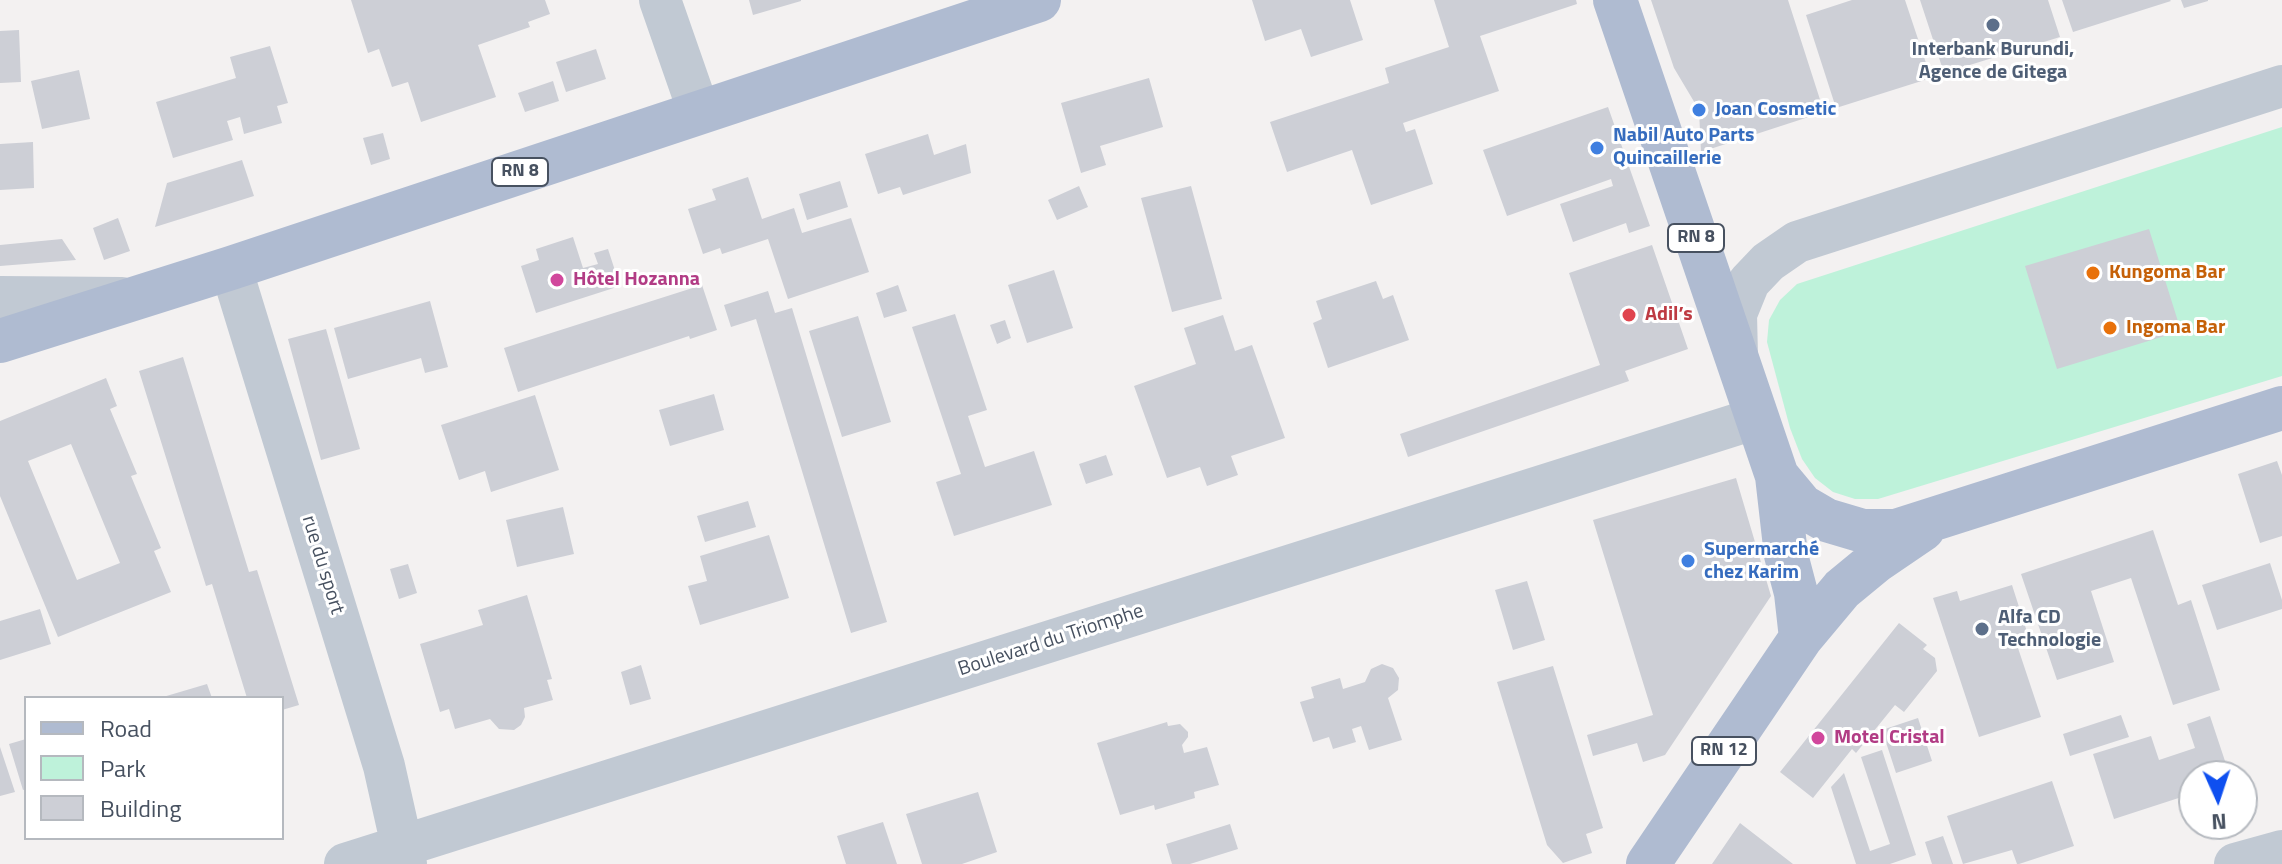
<!DOCTYPE html>
<html>
<head>
<meta charset="utf-8">
<style>
	body { margin:0 }
	#map { position:relative; width:2282px; height:864px; overflow:hidden; background:#f3f1f1; font-family:"Titillium Web",sans-serif }
	canvas { display:block }
	.legend { position:absolute; left:24px; top:696px; width:260px; height:144px; box-sizing:border-box; background:#fff; border:2px solid #b5b9bf; margin:0; padding:10px 14px; list-style:none; font-size:24px; color:#475160 }
	.legend li { display:flex; align-items:center; gap:16px; height:40px }
	.legend b { width:40px; border:2px solid #b5b9bf }
	.north { position:absolute; left:2178px; top:760px; width:80px; height:80px; box-sizing:border-box; background:#fff; border:2px solid #b5b9bf; border-radius:50%; rotate:177deg; font-size:22px; font-weight:700; line-height:32px; text-align:center; color:#475160 }
	.north::after { content:''; display:block; margin:auto; width:28px; height:36px; background:#0e4ff0; clip-path:polygon(50% 0,100% 100%,50% 72%,0 100%) }
</style>
</head>
<body>
<div id="map">
<canvas width="2282" height="864"></canvas>
<ul class="legend">
<li><b style="height:10px;background:#afbbd1"></b>Road</li>
<li><b style="height:22px;background:#bef2da"></b>Park</li>
<li><b style="height:22px;background:#cdcfd6"></b>Building</li>
</ul>
<div class="north">N</div>
</div>
<script>
const g = document.querySelector('canvas').getContext('2d');
g.lineJoin = 'round';
function paint(path, color) { g.fillStyle = color; g.fill(path, 'evenodd'); }
const poly = rows => new Path2D(rows.map(r => 'M' + r).join(''));
function strokePath(path, color, width, dash) { g.strokeStyle = color; g.lineWidth = width; g.lineCap = dash ? 'butt' : 'round'; g.setLineDash(dash || []); g.stroke(path); }
function drawText(font, color, halo, rows, align = 'center') {
  g.font = font + ' "Titillium Web",sans-serif'; g.lineWidth = 6; g.setLineDash([]); g.textBaseline = 'middle'; g.strokeStyle = halo; g.fillStyle = color; for (const [text, x, y, turn = 0] of rows) {
    g.save(); g.translate(x, y); g.rotate((+turn || 0) * Math.PI / 180); g.textAlign = isNaN(turn) ? turn : align; if (halo) g.strokeText(text, 0, 0); g.fillText(text, 0, 0); g.restore();
  }
}
paint(poly([
	[2282,127,2282,376,1878,499,1855,499,1833,492,1815,478,1802,459,1790,428,1767,342,1769,320,1780,300,1797,284]
]), '#bef2da');
paint(poly([
	[351,0,545,0,550,14,528,22,530,27,478,45,496,97,421,122,408,82,392,87,379,49,368,53],
	[749,0,801,0,801,1,753,15],
	[1252,0,1350,0,1363,40,1311,57,1301,29,1265,41],
	[1434,0,1576,0,1577,4,1480,36,1499,91,1403,123,1406,132,1415,129,1433,184,1371,205,1352,150,1287,172,1270,122,1389,83,1385,68,1449,47],
	[1651,0,1788,0,1824,112,1701,152,1699,110,1674,68],
	[1852,0,1905,0,1931,78,1836,108,1806,15],
	[1920,0,2048,0,2060,37,1944,73],
	[2062,0,2170,0,2171,1,2073,32],
	[2181,0,2208,0,2208,1,2184,8],
	[19,30,21,82,0,83,0,31],
	[270,46,288,103,277,106,282,123,244,134,240,117,227,121,233,140,173,158,156,102,236,78,230,57],
	[596,49,606,79,566,92,556,62],
	[79,70,90,119,42,129,31,81],
	[1149,78,1163,127,1100,146,1106,165,1081,173,1061,103],
	[553,81,559,101,525,112,518,93],
	[1608,107,1650,226,1629,233,1626,223,1573,242,1560,204,1613,186,1611,179,1507,216,1483,150],
	[383,133,390,159,371,165,363,138],
	[928,134,934,155,966,144,971,173,903,195,900,187,878,194,865,154],
	[33,142,34,188,0,190,0,144],
	[242,160,254,196,155,227,167,183],
	[748,177,762,219,794,208,802,233,851,218,869,272,788,299,768,239,722,254,720,248,703,254,688,209,716,200,712,189],
	[840,181,848,207,807,220,799,194],
	[1079,186,1088,207,1057,220,1048,200],
	[1191,186,1222,299,1172,312,1141,198],
	[118,218,130,251,104,260,93,228],
	[2149,229,2181,331,2057,369,2025,266],
	[573,237,583,268,598,264,594,253,608,249,620,286,536,313,521,266,539,260,536,249],
	[62,239,76,260,0,266,0,245],
	[1652,245,1688,349,1625,371,1629,381,1408,457,1400,434,1600,365,1569,273],
	[1054,270,1073,328,1027,343,1008,285],
	[1376,281,1383,299,1393,295,1409,340,1328,368,1313,323,1322,319,1316,301],
	[702,285,717,330,690,339,689,336,518,392,504,348],
	[898,285,907,311,884,318,876,293],
	[768,291,775,313,792,308,887,622,851,633,756,319,731,327,724,305],
	[430,301,448,367,425,373,421,358,348,379,334,328],
	[955,314,987,410,968,416,985,467,1034,451,1052,505,954,536,936,482,961,474,912,327],
	[1223,315,1235,351,1252,345,1285,438,1231,456,1238,475,1207,486,1200,467,1167,478,1134,386,1196,364,1184,328],
	[858,316,891,422,842,437,809,331],
	[1005,320,1011,338,997,344,990,325],
	[326,329,360,449,321,460,288,339],
	[183,357,249,572,257,570,299,705,282,710,282,698,247,698,212,584,206,586,139,371],
	[106,378,117,406,110,409,137,474,131,476,161,548,154,551,171,592,58,637,0,496,0,421],
	[71,444,120,563,77,580,28,461],
	[714,394,724,430,670,446,659,410],
	[535,395,559,470,491,492,485,471,459,480,441,425],
	[1106,455,1113,475,1086,484,1079,464],
	[2277,461,2282,475,2282,536,2260,543,2238,474],
	[1736,478,1771,596,1665,755,1643,762,1637,743,1593,756,1587,735,1653,715,1593,520],
	[748,501,756,527,705,542,697,516],
	[563,507,574,554,517,567,506,520],
	[2153,530,2178,605,2191,600,2220,690,2173,705,2131,578,2091,591,2114,662,2057,680,2021,574],
	[769,535,789,598,700,625,688,586,707,581,700,556],
	[2270,563,2282,600,2282,609,2217,630,2202,585],
	[408,564,417,593,399,599,390,569],
	[1527,581,1545,640,1513,650,1495,590],
	[2012,585,2028,635,2015,639,2041,717,1979,737,1933,598,1957,591,1960,601],
	[527,595,552,679,547,680,553,700,524,708,525,717,521,725,514,730,499,729,490,719,455,729,449,709,440,712,420,644,483,625,478,610],
	[40,609,51,644,0,660,0,621],
	[1899,623,1927,645,1923,649,1935,658,1937,671,1904,712,1895,705,1856,753,1852,749,1813,798,1780,772],
	[1382,664,1393,668,1399,678,1398,690,1388,698,1402,740,1369,750,1361,726,1352,729,1356,742,1333,749,1329,737,1313,742,1300,702,1314,698,1311,687,1340,678,1343,689,1365,682,1371,669],
	[641,665,651,699,630,705,621,672],
	[1553,666,1603,828,1586,834,1592,853,1563,863,1547,845,1497,682],
	[207,684,212,698,163,698,163,697],
	[2121,715,2129,737,2070,756,2063,734],
	[2210,716,2230,776,2194,776,2194,793,2114,819,2093,754,2151,736,2159,760,2195,748,2187,724],
	[1918,718,1932,761,1896,773,1882,730],
	[1167,722,1168,726,1180,724,1188,732,1188,737,1182,745,1184,753,1207,747,1219,785,1194,792,1195,798,1155,810,1154,805,1120,815,1097,743],
	[26,739,26,789,23,790,9,744],
	[0,747,15,792,0,796],
	[1882,750,1916,855,1890,864,1856,864,1831,787,1844,773,1870,851,1890,844,1861,757],
	[2052,781,2074,846,2019,864,2017,864,2012,850,1963,864,1947,816],
	[978,792,997,852,962,864,922,864,906,814],
	[883,822,897,864,846,864,837,836],
	[1740,823,1793,864,1712,864],
	[1230,824,1238,849,1190,864,1172,864,1166,844],
	[1943,836,1953,864,1932,864,1925,842]
]), '#cdcfd6');
strokePath(poly([
	[660,0,699,112],
	[231,268,384,766,406,864],
	[0,297,122,298],
	[1737,357,1736,314,1749,282,1768,262,1797,242,2282,86],
	[345,864,1757,418],
	[2235,864,2282,851]
]), '#c1c9d3', 42);
strokePath(poly([
	[1615,0,1777,476,1786,555,1796,593,1801,638],
	[0,341,231,268,1039,0],
	[1777,476,1802,506,1826,520,1863,531,1896,531,2282,408],
	[1648,864,1801,638,1842,589,1876,561,1923,529]
]), '#afbbd1', 44);
for (const [x, y, r, color] of [
	[1993,25,8,"#5c6f8a"],
	[1699,110,8,"#3f7fe0"],
	[1597,148,8,"#3f7fe0"],
	[2093,273,8,"#e8710a"],
	[557,280,8,"#d1479c"],
	[1629,315,8,"#e0444e"],
	[2110,328,8,"#e8710a"],
	[1688,561,8,"#3f7fe0"],
	[1982,629,8,"#5c6f8a"],
	[1818,738,8,"#d1479c"]
]) { const dot = new Path2D(); dot.arc(x, y, r, 0, 2 * Math.PI); g.fillStyle = color; g.fill(dot); strokePath(dot, '#fff', 3); }
for (const [x, y, w] of [
	[520,172,56],
	[1696,238,56],
	[1724,751,64]
]) { const box = new Path2D(); box.roundRect(x - w / 2, y - 14, w, 28, 6); g.fillStyle = '#fff'; g.fill(box); strokePath(box, '#475160', 2); }
drawText('bold 18px', '#475160', null, [
	["RN 8",520,172],
	["RN 8",1696,238],
	["RN 12",1724,751]
]);
drawText('bold 20px', '#4e5e75', '#fff', [
	["Interbank Burundi,",1993,50],
	["Agence de Gitega",1993,73],
	["Alfa CD",1998,618,"left"],
	["Technologie",1998,641,"left"]
]);
drawText('bold 20px', '#366cbe', '#fff', [
	["Joan Cosmetic",1715,110],
	["Nabil Auto Parts",1613,136],
	["Quincaillerie",1613,159],
	["Supermarché",1704,550],
	["chez Karim",1704,573]
], 'left');
drawText('bold 20px', '#c56008', '#fff', [
	["Kungoma Bar",2109,273],
	["Ingoma Bar",2126,328]
], 'left');
drawText('bold 20px', '#b23c85', '#fff', [
	["Hôtel Hozanna",573,280],
	["Motel Cristal",1834,738]
], 'left');
drawText('bold 20px', '#be3a42', '#fff', [
	["Adil’s",1645,315]
], 'left');
drawText('20px', '#475160', '#fff', [
	["rue du sport",322,565,73],
	["Boulevard du Triomphe",1051,641,-18]
]);
</script>
</body>
</html>
